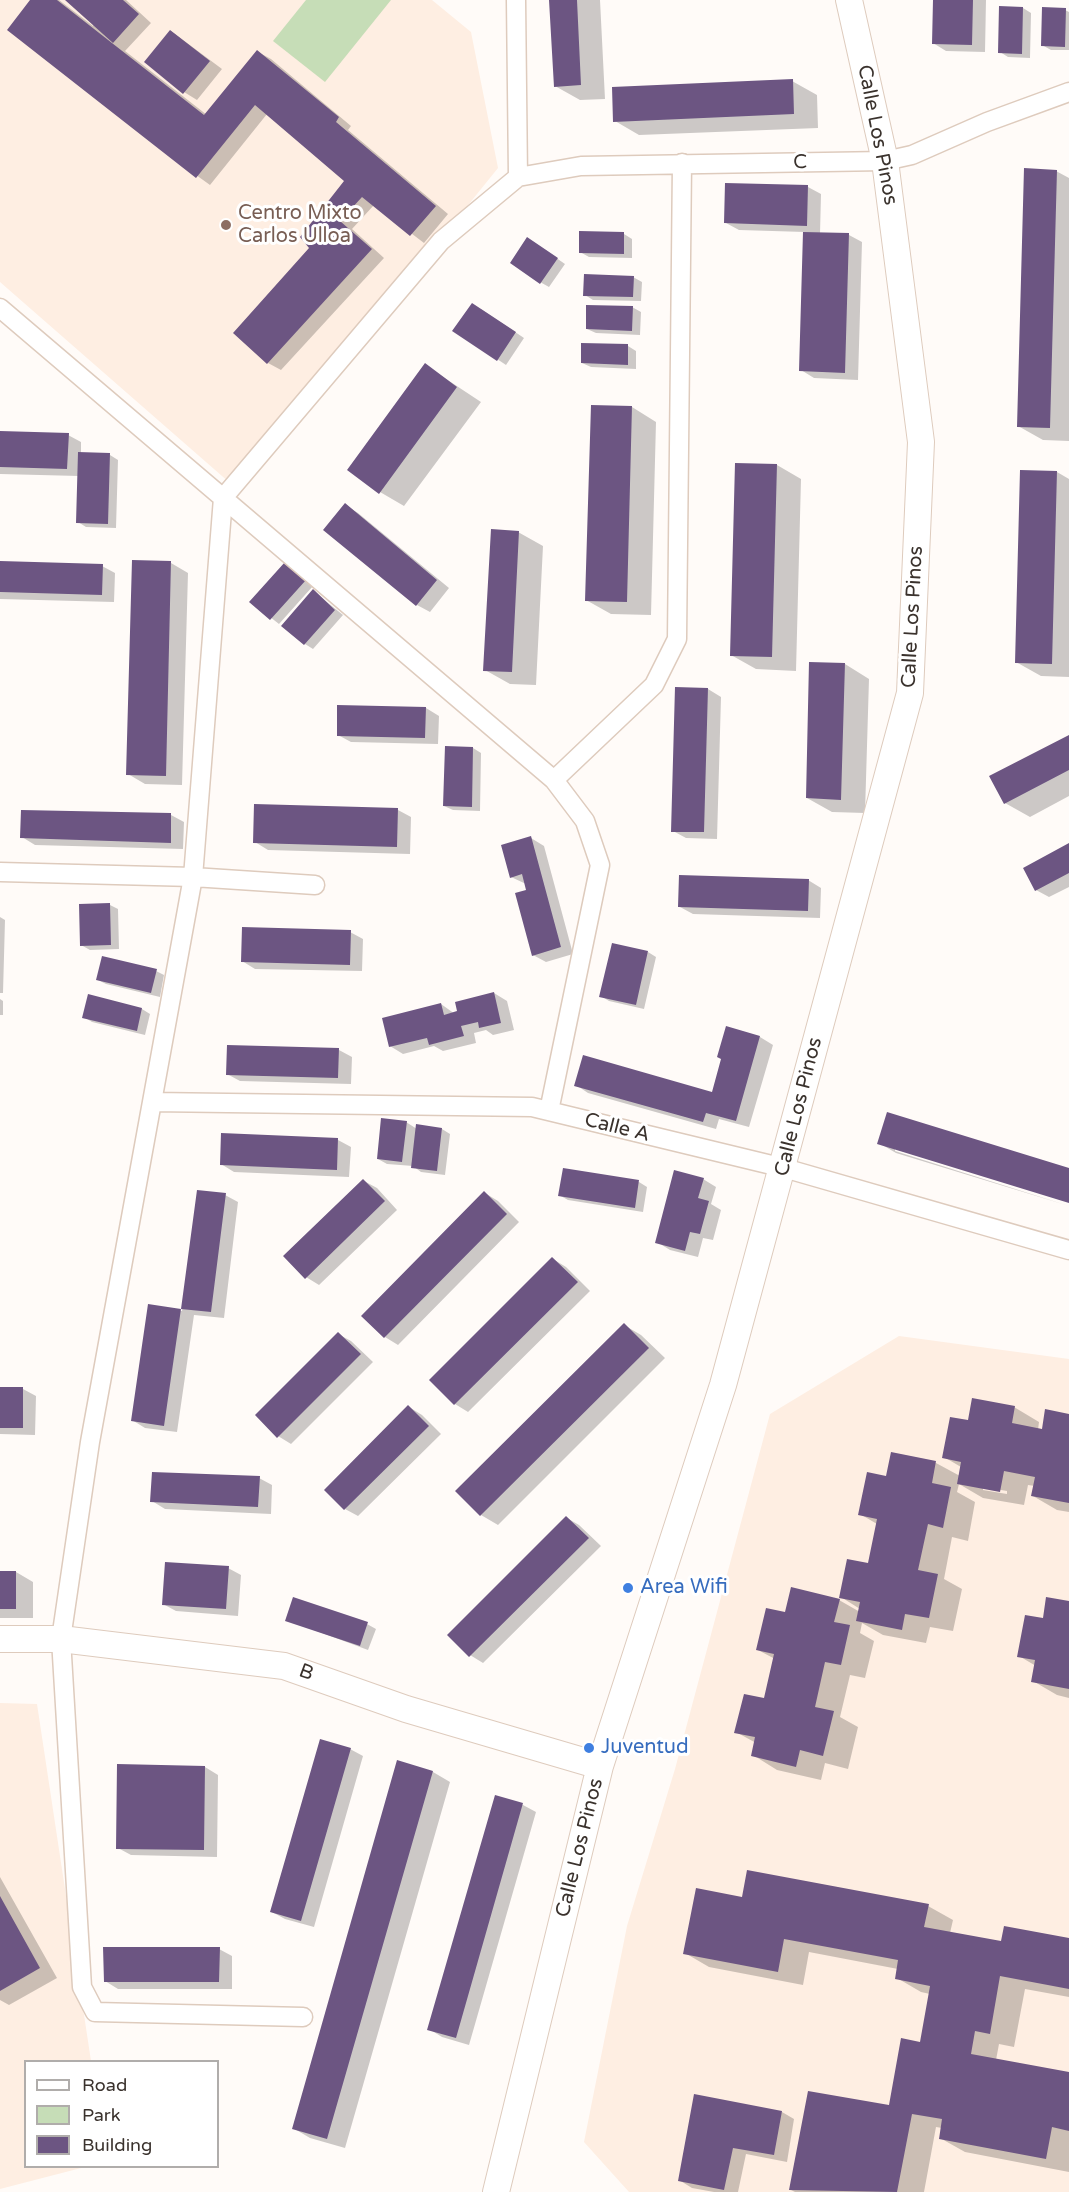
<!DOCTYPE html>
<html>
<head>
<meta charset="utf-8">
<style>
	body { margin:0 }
	#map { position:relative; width:1069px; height:2192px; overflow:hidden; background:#fffbf8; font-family:"Varela Round",sans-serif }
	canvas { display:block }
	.legend { position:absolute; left:24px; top:2060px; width:195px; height:108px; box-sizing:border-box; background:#fff; border:2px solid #b0adab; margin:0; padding:8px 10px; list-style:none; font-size:18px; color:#3a322d }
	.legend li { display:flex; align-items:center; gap:12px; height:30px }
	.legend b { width:30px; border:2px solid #b0adab }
</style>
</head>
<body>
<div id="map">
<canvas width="1069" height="2192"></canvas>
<ul class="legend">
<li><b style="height:8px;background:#fff"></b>Road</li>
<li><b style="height:16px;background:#c6ddb7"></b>Park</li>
<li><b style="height:16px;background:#6c5582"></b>Building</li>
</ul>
</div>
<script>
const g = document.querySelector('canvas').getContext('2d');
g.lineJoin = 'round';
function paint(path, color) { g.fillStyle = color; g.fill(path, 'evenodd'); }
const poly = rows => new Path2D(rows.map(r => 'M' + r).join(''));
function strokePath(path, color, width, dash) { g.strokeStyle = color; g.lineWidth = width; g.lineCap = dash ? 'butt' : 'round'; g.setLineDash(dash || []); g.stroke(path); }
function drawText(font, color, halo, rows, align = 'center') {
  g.font = font + ' "Varela Round",sans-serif'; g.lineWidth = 6; g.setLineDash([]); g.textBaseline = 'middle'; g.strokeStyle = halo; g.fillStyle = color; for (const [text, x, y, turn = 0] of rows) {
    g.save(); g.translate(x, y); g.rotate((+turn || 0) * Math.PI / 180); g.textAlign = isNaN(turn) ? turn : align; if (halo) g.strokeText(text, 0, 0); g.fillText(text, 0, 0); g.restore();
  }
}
paint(poly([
	[0,0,432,0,471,32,498,168,238,490,0,282],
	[899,1336,1069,1359,1069,2192,629,2192,584,2142,627,1926,675,1769,770,1414],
	[0,1703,37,1704,91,2061,26,2062,26,2166,85,2167,0,2189]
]), '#feeee2');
paint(poly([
	[306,0,391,0,325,82,273,41]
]), '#c6ddb7');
paint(poly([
	[32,0,59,0,93,26,94,24,67,0,126,0,151,23,125,51,207,115,258,52,271,59,351,126,348,130,448,214,424,243,374,205,352,229,384,258,281,370,268,363,346,181,267,114,210,185,171,157],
	[550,0,600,0,605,99,580,100,555,86],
	[934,0,986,0,985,52,946,51,933,43],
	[1001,8,1023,8,1031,13,1030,58,1008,57,1000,52],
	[1065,10,1069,12,1069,50,1051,50,1042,45],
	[171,31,222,69,197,100,184,92],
	[792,81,817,95,818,128,639,135,615,121],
	[1056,171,1069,178,1069,441,1043,440,1018,426],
	[808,187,821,194,820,234,849,235,862,242,858,380,814,378,801,370,805,232,739,230,726,223],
	[624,234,632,239,632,258,589,257,580,252],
	[536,244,565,264,549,287,540,282],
	[633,277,642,282,641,301,593,300,585,295],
	[632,307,641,312,640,335,596,333,587,329],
	[481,309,524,338,506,365,455,331],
	[628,346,636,351,636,369,591,367,582,363],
	[425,365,481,402,404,506,380,492],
	[632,407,656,422,651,615,611,614,586,600],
	[0,433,68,435,81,442,81,454,110,455,118,460,116,528,86,527,78,522,79,476,0,474],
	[777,465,801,479,796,671,756,669,731,655],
	[1057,472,1069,479,1069,677,1041,676,1016,662],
	[345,505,358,513,449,588,430,612,417,605],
	[518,532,543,546,536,685,510,684,485,670],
	[0,563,102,566,115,573,114,602,0,599],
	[171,563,188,573,182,785,145,784,128,774],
	[285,564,313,586,279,624,251,602],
	[313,591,343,615,313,649,305,644],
	[845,664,869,679,865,813,832,812,807,798],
	[708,689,721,697,717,839,686,838,673,831],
	[426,708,439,716,438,744,351,742,338,735],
	[1069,736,1069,796,1030,817,1005,803],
	[473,748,481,753,480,811,453,810,444,806],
	[398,810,411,817,410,854,268,850,255,842],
	[171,815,184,822,183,849,35,845,22,837],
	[531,838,544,846,573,954,546,962,533,955,526,884,511,877],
	[1069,845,1069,887,1049,897,1036,890],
	[808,880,821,888,820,918,693,914,680,907],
	[110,905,118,909,119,949,90,950,81,945],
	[0,917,5,920,3,993,0,993],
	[350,932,363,939,362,971,255,969,242,961],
	[648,952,656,957,644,1009,609,1001,601,996],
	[156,971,164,975,160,997,106,984,98,980],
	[494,993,507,1001,514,1030,493,1035,486,1030,474,1033,476,1043,443,1051,434,1046,403,1054,390,1046,441,1004,455,1014],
	[89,996,142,1009,150,1014,145,1035,92,1022,84,1017],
	[0,999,3,1001,3,1015,0,1015],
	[727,1028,760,1037,773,1045,749,1127,719,1119,716,1129,588,1093,576,1085,713,1094,723,1059],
	[339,1050,352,1057,351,1084,240,1081,227,1074],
	[406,1122,417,1129,442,1129,450,1134,445,1175,421,1172,413,1166,387,1164,378,1159],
	[338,1140,351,1147,349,1177,234,1172,221,1164],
	[879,1143,1069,1169,1069,1201,895,1148,895,1151,1069,1206,896,1153],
	[703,1179,716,1187,711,1204,721,1210,713,1240,703,1238,698,1257,670,1250,657,1242],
	[364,1181,377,1188,397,1210,319,1285,306,1277],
	[639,1182,647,1187,643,1212,568,1200,559,1195],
	[198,1192,225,1195,238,1202,224,1318,194,1315,177,1432,145,1428,132,1420,149,1306,182,1311],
	[485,1193,498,1201,519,1222,398,1345,385,1337],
	[553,1259,566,1267,590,1291,468,1412,455,1404,431,1380],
	[624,1325,641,1335,665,1358,498,1525,481,1515],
	[338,1334,351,1341,373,1362,291,1444,278,1436],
	[0,1388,23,1389,36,1396,35,1435,0,1434],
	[409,1407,422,1415,441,1434,358,1516,345,1509],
	[1014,1407,1039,1422,1038,1430,1043,1430,1069,1415,1069,1512,1057,1510,1033,1496,1035,1486,1028,1485,1024,1505,983,1498,959,1484,957,1492,975,1502,968,1541,952,1537,944,1579,962,1589,953,1631,930,1627,926,1643,883,1635,862,1623,860,1633,874,1641,865,1678,850,1675,840,1717,858,1727,848,1769,825,1763,821,1780,777,1770,753,1755,756,1743,736,1732,765,1700,775,1659,758,1650,787,1614,839,1600,860,1612,860,1609,841,1597,869,1565,877,1524,860,1514,888,1478,892,1454,936,1463,960,1476,961,1467,944,1457,969,1422],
	[983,1487,1007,1491,1007,1494,983,1490],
	[259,1478,272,1485,271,1514,165,1509,152,1501],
	[567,1518,579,1525,601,1546,483,1663,470,1655],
	[228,1568,241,1575,238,1616,176,1611,163,1604],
	[0,1572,16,1572,33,1582,33,1618,0,1618],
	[1069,1602,1069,1698,1057,1695,1033,1681,1036,1666,1019,1656,1044,1620],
	[287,1620,367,1624,376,1629,368,1650],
	[350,1749,363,1756,314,1927,285,1919,272,1912],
	[398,1762,433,1772,450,1782,345,2148,310,2138,293,2128],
	[205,1767,218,1775,217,1857,131,1855,118,1848],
	[496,1797,523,1805,536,1812,469,2045,442,2037,429,2029],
	[0,1877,57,1978,9,2005,0,2000],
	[743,1899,928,1906,953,1920,950,1933,1002,1943,1069,1939,1069,1997,1025,1989,1014,2047,999,2044,996,2060,1069,2074,1069,2172,965,2152,940,2138,942,2128,936,2127,924,2192,795,2192,791,2190,890,2107,921,2043,930,1994,921,1992,897,1978,898,1969,809,1952,803,1985,709,1967,685,1953],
	[219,1949,232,1956,232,1989,118,1989,105,1981],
	[782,2112,794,2119,787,2162,746,2154,738,2192,714,2192,692,2188,679,2180]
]), '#0003');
paint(poly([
	[30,0,57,0,204,115,257,50,339,117,336,122,436,206,410,236,362,197,340,221,372,249,267,364,233,333,309,248,300,237,344,181,255,105,196,178,7,30],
	[65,0,123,0,139,14,113,43],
	[549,0,577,0,581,85,554,87],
	[933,0,973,0,972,45,932,44],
	[999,6,1023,7,1022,54,998,53],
	[1042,7,1066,8,1065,47,1041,46],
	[170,30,210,61,183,94,144,62],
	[793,79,794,114,613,122,612,87],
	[1024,168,1057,170,1050,428,1017,427],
	[725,183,808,185,807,226,724,223],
	[579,231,624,232,624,254,579,253],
	[803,232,849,233,845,373,799,371],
	[527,237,558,258,540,284,510,263],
	[584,274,634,276,633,297,583,296],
	[472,303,516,332,497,361,452,331],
	[586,305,633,306,632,331,586,329],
	[581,343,628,344,628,365,581,363],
	[425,363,457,387,379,494,347,470],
	[591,405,632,406,627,602,585,601],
	[0,431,69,433,67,469,0,467],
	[78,452,110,453,108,524,76,523],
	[735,463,777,464,772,657,730,656],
	[1020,470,1057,471,1052,664,1015,663],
	[345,503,437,580,416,606,323,530],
	[491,529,519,531,512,672,483,671],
	[132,560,171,561,166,776,126,775],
	[0,561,103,564,102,595,0,592],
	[285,562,306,580,270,620,249,602],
	[313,589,335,610,304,645,281,626],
	[809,662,845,663,841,800,806,798],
	[675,687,708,688,704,832,671,832],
	[337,705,426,707,425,738,337,736],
	[1069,735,1069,770,1004,804,989,776],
	[445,746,473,747,472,807,443,806],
	[254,804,398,808,397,847,253,843],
	[21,810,171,813,171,843,20,838],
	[531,836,561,947,532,956,515,893,526,890,522,874,510,878,501,845],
	[1069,843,1069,873,1035,891,1023,868],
	[679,875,809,879,808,911,678,907],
	[110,903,111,945,80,946,79,904],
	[242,927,351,930,350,965,241,962],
	[612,943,648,951,636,1005,599,997],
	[102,956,157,969,151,993,96,980],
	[494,992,501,1023,479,1028,478,1022,461,1026,464,1036,429,1045,427,1038,389,1047,382,1018,441,1003,444,1015,457,1011,455,1002],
	[88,994,142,1008,137,1031,82,1018],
	[726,1026,760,1036,736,1121,706,1113,703,1122,574,1086,583,1055,712,1092,721,1059,717,1057],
	[227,1045,339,1048,338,1078,226,1075],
	[887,1112,1069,1168,1069,1203,877,1144],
	[381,1118,407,1121,402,1162,377,1159],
	[416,1124,442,1128,437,1171,411,1168],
	[221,1133,338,1138,337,1170,220,1165],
	[563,1168,639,1180,635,1208,558,1196],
	[674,1170,704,1178,698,1198,709,1201,700,1234,690,1232,685,1251,655,1243],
	[363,1179,385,1201,305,1279,283,1256],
	[197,1190,226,1193,211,1312,181,1309],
	[484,1191,507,1214,384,1338,361,1316],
	[552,1257,578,1282,454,1405,429,1380],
	[148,1304,181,1309,164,1426,131,1421],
	[624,1323,649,1348,480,1516,455,1491],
	[338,1332,361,1354,277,1438,255,1415],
	[0,1387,23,1387,23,1428,0,1428],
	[972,1398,1015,1406,1012,1423,1042,1429,1045,1409,1069,1414,1069,1503,1031,1496,1035,1477,1004,1471,1000,1492,957,1484,961,1462,942,1458,950,1417,968,1420],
	[408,1405,429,1426,344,1510,324,1490],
	[891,1452,936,1461,932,1483,951,1487,943,1528,928,1524,918,1570,938,1574,929,1618,905,1614,902,1630,856,1621,860,1602,839,1598,847,1559,868,1563,877,1519,858,1515,867,1472,886,1476],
	[152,1472,260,1476,258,1507,150,1502],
	[566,1516,589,1538,469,1657,447,1635],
	[165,1562,229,1566,226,1609,162,1605],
	[0,1571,16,1571,16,1609,0,1609],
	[791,1587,840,1599,834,1622,850,1625,841,1665,825,1662,815,1707,834,1711,823,1756,800,1750,796,1767,751,1756,755,1737,734,1733,744,1694,764,1698,774,1654,756,1650,766,1608,785,1612],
	[293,1597,368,1622,360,1646,285,1621],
	[1046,1597,1069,1601,1069,1689,1031,1682,1035,1660,1017,1657,1025,1615,1043,1618],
	[320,1739,351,1748,301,1921,270,1912],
	[397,1760,433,1771,327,2139,292,2129],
	[117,1764,205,1766,204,1850,116,1849],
	[495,1795,523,1803,456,2038,427,2030],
	[747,1870,929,1904,924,1927,1001,1941,1004,1926,1069,1938,1069,1989,1000,1976,990,2034,975,2031,971,2054,1069,2072,1069,2131,1052,2127,1046,2159,939,2139,942,2119,912,2114,897,2192,789,2190,808,2091,889,2105,901,2038,920,2042,930,1986,895,1979,898,1960,784,1939,778,1972,683,1954,696,1888,742,1897],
	[0,1896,40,1968,0,1991],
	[103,1947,220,1947,219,1982,104,1982],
	[694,2094,782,2111,774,2155,733,2148,724,2190,678,2181]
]), '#6c5582');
const street = poly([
	[516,0,518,177],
	[518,177,581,166,885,161,912,155,987,122,1069,92],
	[0,308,554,780,585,821,600,865,549,1111],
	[554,780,654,685,677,639,682,163],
	[0,872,193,877,315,885],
	[152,1102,532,1107,784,1168,1069,1250],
	[303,2017,95,2012,82,1987,61,1639,90,1442,193,877,223,498,441,241,518,177]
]);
const secondary = poly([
	[0,1639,61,1639,284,1666,406,1709,600,1766],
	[496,2192,600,1766,723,1385,910,693,921,442,885,161,849,0]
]);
strokePath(street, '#decbbd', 21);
strokePath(secondary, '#decbbd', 28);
strokePath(street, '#fff', 18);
strokePath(secondary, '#fff', 26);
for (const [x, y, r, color] of [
	[226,225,6,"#8d6e63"],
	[628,1588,6,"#3f7fe0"],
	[589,1748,6,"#3f7fe0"]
]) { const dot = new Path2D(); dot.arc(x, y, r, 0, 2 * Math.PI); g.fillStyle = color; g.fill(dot); strokePath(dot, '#fff', 2); }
drawText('20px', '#3a322d', '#fff', [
	["Calle Los Pinos",877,135,79],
	["C",800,163,-1],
	["Calle Los Pinos",913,617,-87],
	["Calle Los Pinos",799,1107,-76],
	["Calle A",617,1128,14],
	["B",306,1673,20],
	["Calle Los Pinos",580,1848,-76]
]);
drawText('20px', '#785e54', '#fff', [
	["Centro Mixto",238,214],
	["Carlos Ulloa",238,237]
], 'left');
drawText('20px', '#366cbe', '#fff', [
	["Area Wifi",640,1588],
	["Juventud",601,1748]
], 'left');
</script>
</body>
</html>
